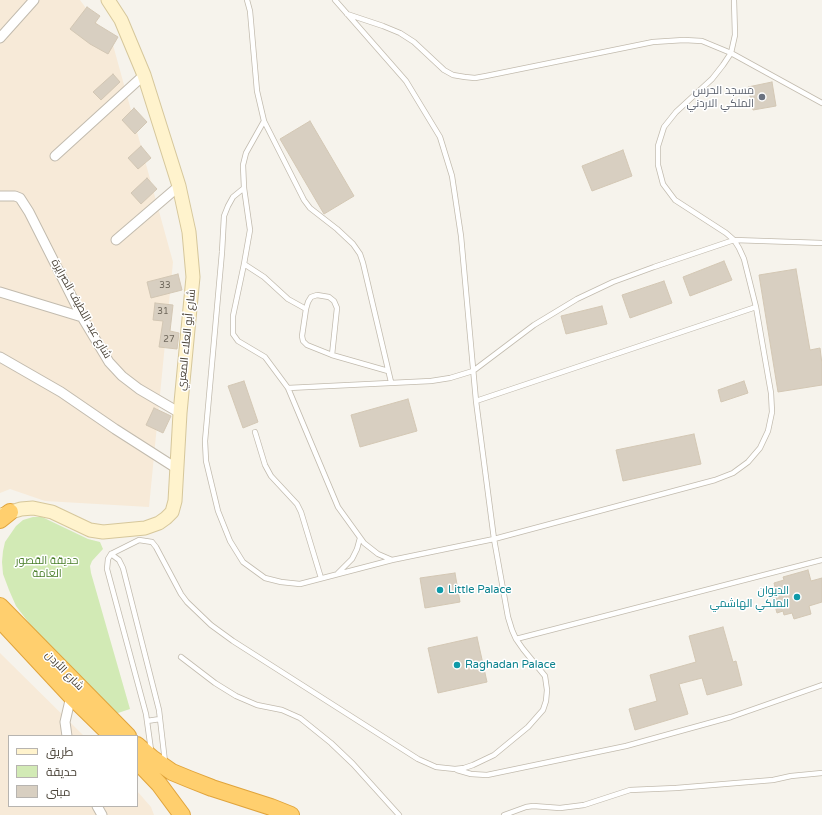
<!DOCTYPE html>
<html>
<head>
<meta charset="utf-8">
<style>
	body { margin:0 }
	#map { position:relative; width:822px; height:815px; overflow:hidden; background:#f6f3ec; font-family:"Varela Round",Cairo,sans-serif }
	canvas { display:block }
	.legend { position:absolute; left:8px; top:735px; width:130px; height:72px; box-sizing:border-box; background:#fff; border:1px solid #b7b4b0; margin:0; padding:5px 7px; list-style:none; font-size:12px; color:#4b4439 }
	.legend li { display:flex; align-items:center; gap:8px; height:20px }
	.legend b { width:20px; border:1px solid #b7b4b0 }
</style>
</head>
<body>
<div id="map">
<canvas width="822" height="815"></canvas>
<ul class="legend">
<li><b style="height:5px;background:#fff3cd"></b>طريق</li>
<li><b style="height:11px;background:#d2eab5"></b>حديقة</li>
<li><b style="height:11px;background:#d8cfc1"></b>مبنى</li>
</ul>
</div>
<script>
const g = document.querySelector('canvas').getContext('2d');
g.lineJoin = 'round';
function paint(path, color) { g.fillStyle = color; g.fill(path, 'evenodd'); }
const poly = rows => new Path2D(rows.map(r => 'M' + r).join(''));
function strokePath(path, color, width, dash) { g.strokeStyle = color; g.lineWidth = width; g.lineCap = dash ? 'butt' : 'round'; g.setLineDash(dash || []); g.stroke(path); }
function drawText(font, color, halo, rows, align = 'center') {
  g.font = font + ' "Varela Round",Cairo,sans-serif'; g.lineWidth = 3; g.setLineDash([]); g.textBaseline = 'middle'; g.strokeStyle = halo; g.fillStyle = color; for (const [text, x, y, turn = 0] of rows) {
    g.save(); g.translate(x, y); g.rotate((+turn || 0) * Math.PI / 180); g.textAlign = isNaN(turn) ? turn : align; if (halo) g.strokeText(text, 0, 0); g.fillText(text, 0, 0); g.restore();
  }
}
paint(poly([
	[0,0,80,0,113,45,173,262,149,507,45,501,10,489,0,493],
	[0,653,84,736,9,736,9,806,137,806,137,791,151,807,154,815,0,815]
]), '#f7ead8');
paint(poly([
	[33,517,42,517,88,539,100,542,103,549,92,561,90,566,91,573,130,709,118,713,107,710,39,636,16,606,9,590,3,574,2,562,3,551,5,542,16,526,23,520]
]), '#d2eab5');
const building = poly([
	[87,7,100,16,95,23,118,37,108,54,90,44,70,29,87,7],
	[113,74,120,82,101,100,93,92,113,74],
	[772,82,776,106,753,110,748,87,772,82],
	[134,108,147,122,135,134,122,120,134,108],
	[310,121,354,196,324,214,280,139,310,121],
	[141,146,151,158,138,169,128,158,141,146],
	[623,150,632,176,592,191,582,166,623,150],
	[147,178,157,189,141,204,131,193,147,178],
	[724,261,732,280,690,296,683,277,724,261],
	[796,269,810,350,820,348,822,364,822,385,778,392,759,275,796,269],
	[178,274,182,290,151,298,147,282,178,274],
	[664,281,672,303,630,318,622,295,664,281],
	[155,303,173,305,170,331,179,333,177,349,159,347,163,321,153,320,155,303],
	[602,306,607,324,566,334,561,316,602,306],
	[244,381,258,422,243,428,228,386,244,381],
	[744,381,748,393,721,402,718,390,744,381],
	[408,399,417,431,360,447,351,415,408,399],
	[154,408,171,416,163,433,146,425,154,408],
	[694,434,701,464,623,481,616,450,694,434],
	[808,570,811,581,822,578,822,602,809,606,811,614,794,619,792,613,784,615,783,611,777,613,771,592,776,591,774,583,784,580,783,577,808,570],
	[455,573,460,602,425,608,420,578,455,573],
	[723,627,733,662,736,661,742,685,707,695,702,678,679,684,688,714,635,730,629,709,657,701,650,675,696,662,689,636,723,627],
	[477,637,487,682,438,693,428,648,477,637]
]);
paint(building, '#d8cfc1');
strokePath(building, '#d3c7b4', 1);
const lane = poly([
	[247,0,250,11,257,91,264,121,304,200,310,208,337,229,353,244,360,254,363,263,391,382],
	[347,14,383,26,400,33,414,42,444,70,453,75,465,77,475,78,486,76,653,42,684,40,702,41,731,53,822,103],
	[264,121,246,153,243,165,244,188,250,230,244,264,233,316,233,334,238,341,265,357,288,388,338,507,364,543,378,554,392,560],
	[244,188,233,197,228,206,224,216,222,252,205,441,206,461,218,511,230,541,243,562,265,578,281,582,300,584,392,560,494,539,715,480,733,473,748,462,760,448,768,431,772,412,771,393,756,307,744,259,739,248,734,240,726,233,675,200,663,184,658,165,658,146,664,127,676,112,712,79,723,65,731,53,735,35,734,0],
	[244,264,264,277,288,299,306,309],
	[332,355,337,308,334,301,329,297,317,295,311,297,308,302,306,309,302,336,303,341,307,345,332,355,388,371],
	[288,388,431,381,450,378,473,371,534,325,577,299,613,282,654,267,734,240,822,243],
	[476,401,756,307],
	[255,432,265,465,271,476,297,504,301,512,321,578],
	[111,554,119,560,123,568,159,710,165,762],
	[338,573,352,559,357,549,360,538],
	[516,639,822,560],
	[181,657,215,683,236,696,257,705,282,710,300,718,331,743,353,764,399,815],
	[147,721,160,719],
	[151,750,146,714,107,569,108,559,111,554,139,540,152,542,156,547,181,594,187,602,211,625,233,641,418,759,436,767,455,769,464,768,473,765,494,755,528,727,543,710,546,701,547,690,545,676,523,649,516,639,512,630,508,617,494,539,476,401,461,236,452,176,440,137,406,81,335,0],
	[457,770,471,774,487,775,626,746,731,717,822,685],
	[504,815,526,807,533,806,560,808,584,805,630,790,676,788,773,780,791,776,822,773]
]);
const street = poly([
	[0,38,34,0],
	[55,156,144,75],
	[0,196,15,196,20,198,29,212,82,317,109,362,122,376,139,389,180,413],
	[116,240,179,186],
	[0,292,82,317],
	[0,357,61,392,115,429,176,468],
	[67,736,65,722,71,696],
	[97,806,102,815]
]);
const secondary = poly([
	[1,515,21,509,33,508,52,512,90,530,103,532,145,528,159,523,166,518,172,512,175,501,180,413,193,277,189,232,179,186,144,75,121,20,108,0]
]);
const highway = poly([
	[0,520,10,512],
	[0,606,128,736],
	[4,624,71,696,112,736],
	[137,745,152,758,172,772,189,779,212,788,271,807,291,815],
	[137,761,159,784,182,815]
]);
strokePath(lane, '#c2bbae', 6);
strokePath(street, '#c2bbae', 11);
strokePath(secondary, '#d6c79b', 15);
strokePath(highway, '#e0a43c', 18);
strokePath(lane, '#fff', 4.5);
strokePath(street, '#fff', 9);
strokePath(secondary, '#fff3cd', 13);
strokePath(highway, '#ffcf6e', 16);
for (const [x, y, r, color] of [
	[762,97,4,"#6b7280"],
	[440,590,4,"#0f9aa8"],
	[797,597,4,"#0f9aa8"],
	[457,665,4,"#0f9aa8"]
]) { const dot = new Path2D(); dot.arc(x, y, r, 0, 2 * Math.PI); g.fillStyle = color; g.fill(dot); strokePath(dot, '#fff', 1.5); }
drawText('9px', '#6e675b', null, [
	["33",165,286],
	["31",163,312],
	["27",169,340]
]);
drawText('11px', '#5b616d', '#fff', [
	["مسجد الحرس",754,91],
	["الملكي الاردني",754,104]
], 'right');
drawText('11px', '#4b4439', '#fff', [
	["شارع عبد اللطيف الصرايرة",81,309,61],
	["شارع أبو العلاء المعري",187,340,-84],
	["شارع الأردن",64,671,46]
]);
drawText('11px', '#4a7f2a', '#fff', [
	["حديقة القصور",47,561],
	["العامة",47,574]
]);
drawText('11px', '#0d838f', '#fff', [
	["Little Palace",448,590],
	["الديوان",789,591,"right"],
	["الملكي الهاشمي",789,604,"right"],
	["Raghadan Palace",465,665]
], 'left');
</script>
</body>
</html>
